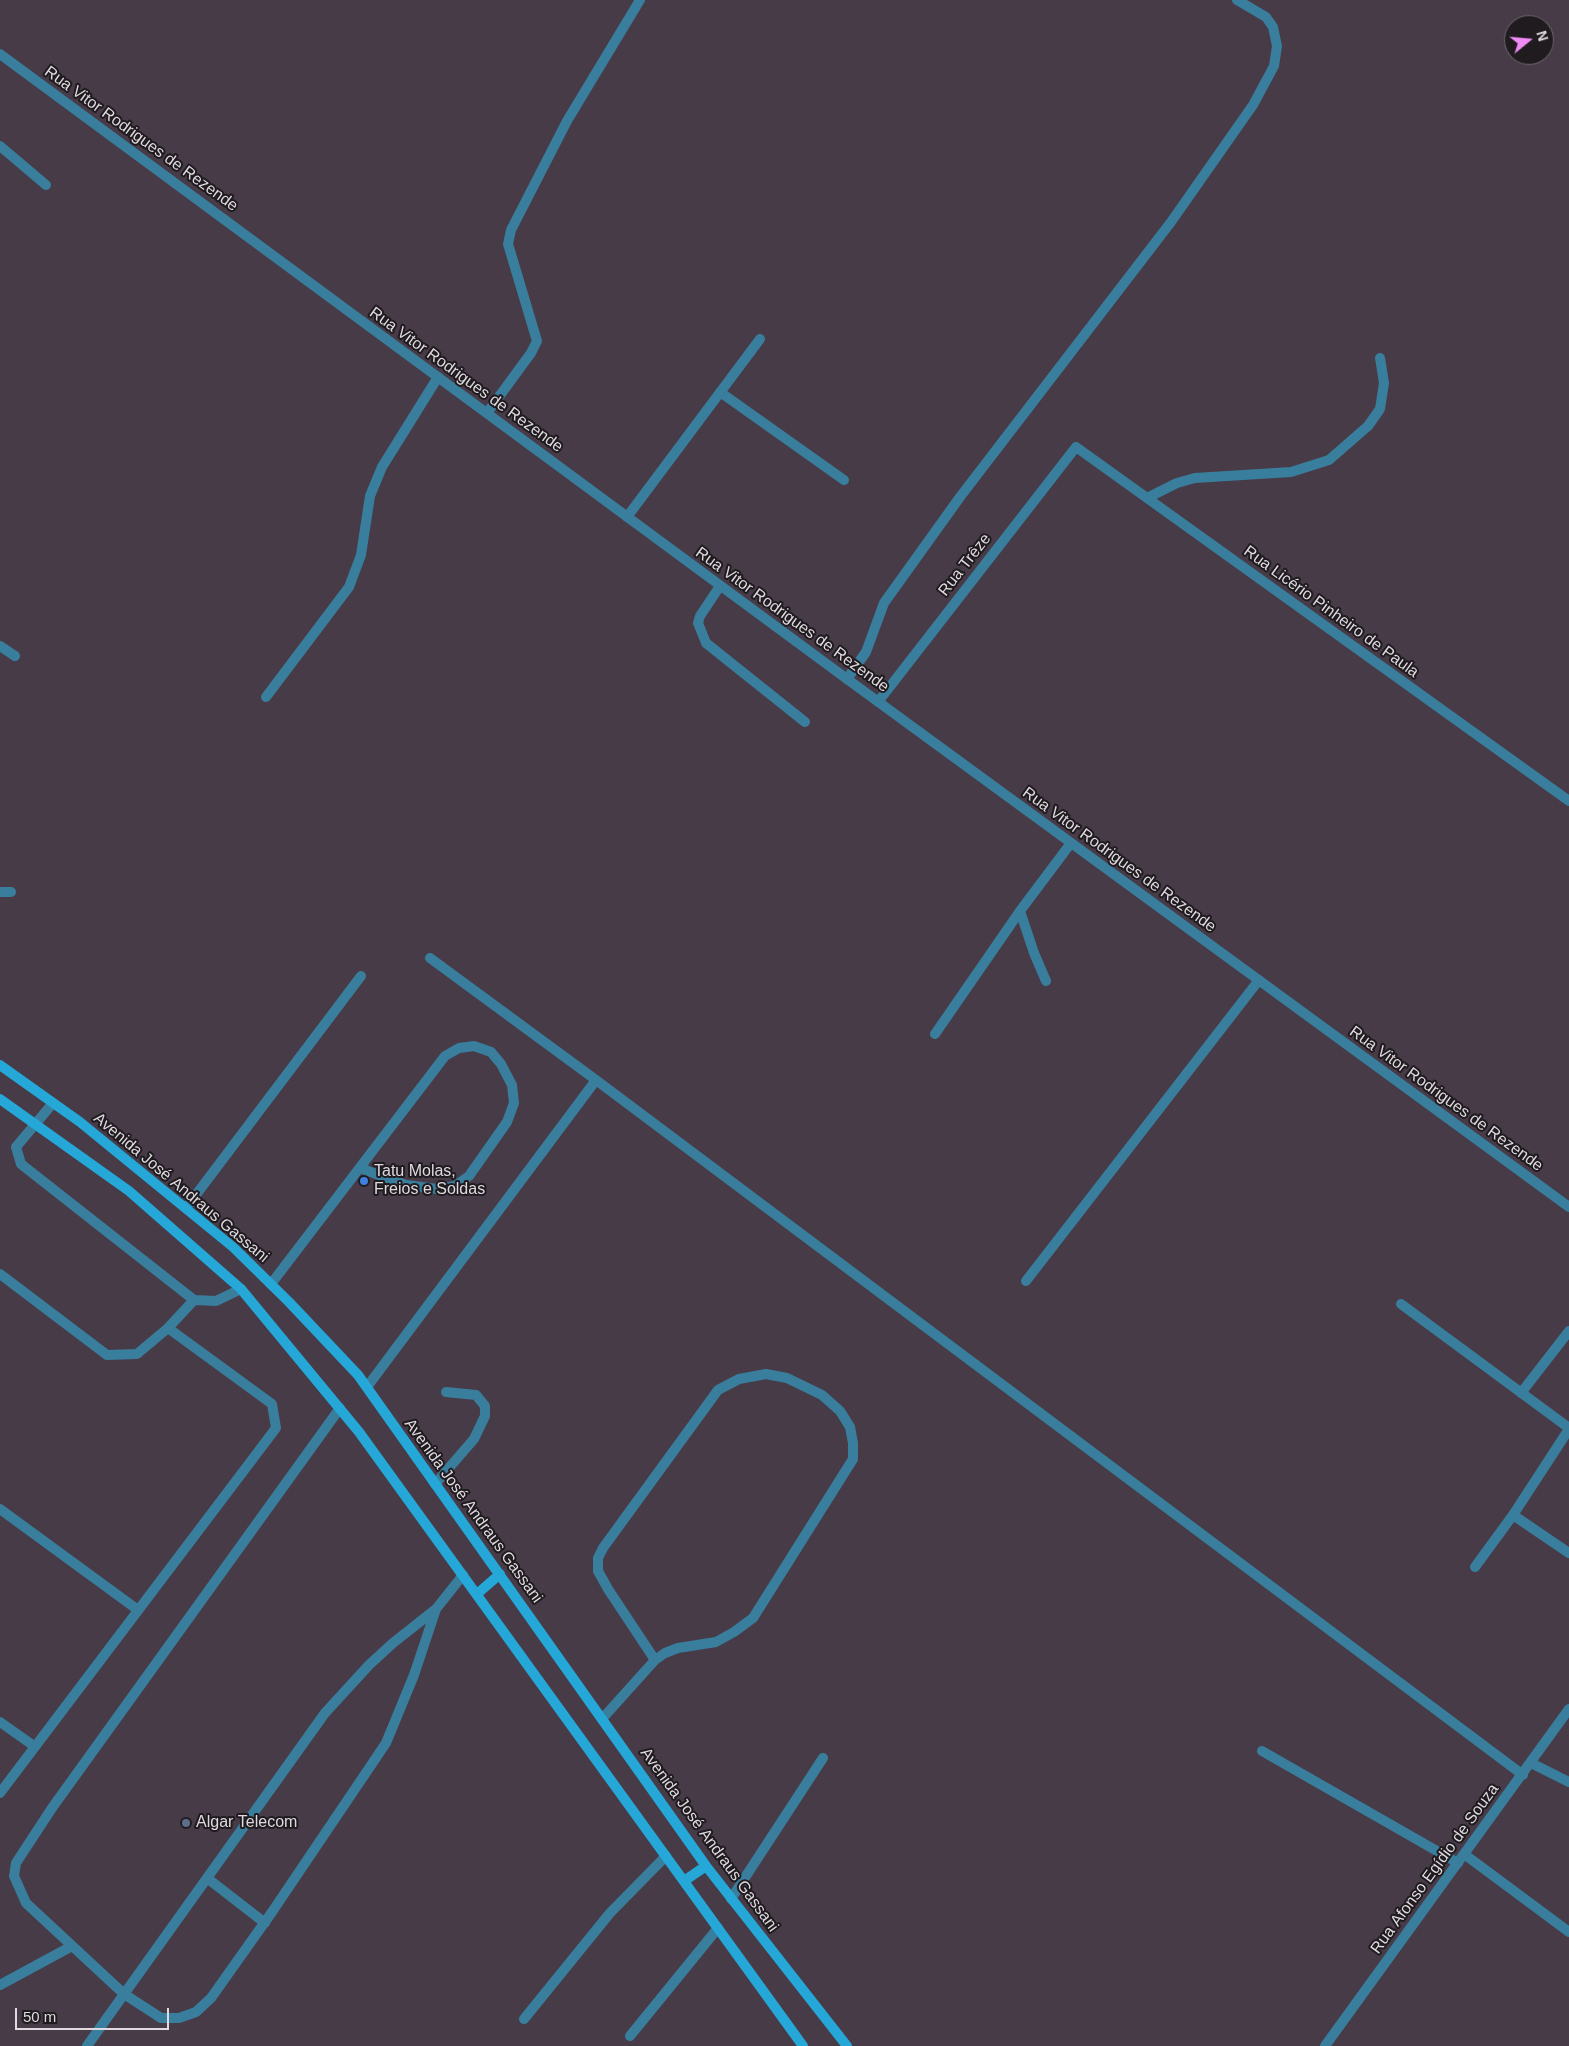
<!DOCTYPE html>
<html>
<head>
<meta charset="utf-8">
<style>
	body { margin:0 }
	#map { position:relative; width:1569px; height:2046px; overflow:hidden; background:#3a323a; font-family:Helvetica,sans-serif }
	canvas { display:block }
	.north { position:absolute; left:1504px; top:15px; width:50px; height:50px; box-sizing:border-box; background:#1f1b1f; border:1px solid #6c676c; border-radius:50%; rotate:73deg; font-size:14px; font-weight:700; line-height:20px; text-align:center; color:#dfdadf }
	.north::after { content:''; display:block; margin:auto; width:18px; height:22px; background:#f08bf5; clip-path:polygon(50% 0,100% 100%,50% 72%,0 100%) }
	.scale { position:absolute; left:15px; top:2008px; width:154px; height:22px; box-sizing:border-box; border:2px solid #dfdadf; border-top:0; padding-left:6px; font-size:15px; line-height:18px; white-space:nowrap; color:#dfdadf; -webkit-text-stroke:4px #1f1b1f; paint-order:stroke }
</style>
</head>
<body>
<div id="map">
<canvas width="1569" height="2046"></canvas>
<div class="north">N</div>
<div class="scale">50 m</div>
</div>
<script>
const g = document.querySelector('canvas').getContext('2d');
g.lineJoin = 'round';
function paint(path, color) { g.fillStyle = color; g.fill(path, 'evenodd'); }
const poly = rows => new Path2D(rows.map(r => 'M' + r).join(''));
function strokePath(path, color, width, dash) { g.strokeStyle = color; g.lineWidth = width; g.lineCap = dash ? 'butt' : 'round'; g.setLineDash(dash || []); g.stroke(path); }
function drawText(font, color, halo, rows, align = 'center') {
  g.font = font + ' Helvetica,sans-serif'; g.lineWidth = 4; g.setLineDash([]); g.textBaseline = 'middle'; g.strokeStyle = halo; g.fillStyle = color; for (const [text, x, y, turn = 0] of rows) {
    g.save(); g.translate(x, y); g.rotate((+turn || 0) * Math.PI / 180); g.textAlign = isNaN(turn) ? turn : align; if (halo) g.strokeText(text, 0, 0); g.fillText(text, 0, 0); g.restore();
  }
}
paint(poly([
	[0,0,1569,0,1569,2046,0,2046],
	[1514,25,1544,25,1544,55,1514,55]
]), '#473b48');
strokePath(poly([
	[0,146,46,185],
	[720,392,844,480],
	[487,413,531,353,537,341,508,244,511,230,567,121,640,0],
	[1147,498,1177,483,1195,478,1291,472,1329,460,1368,426,1380,409,1384,383,1380,358],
	[627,517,760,339],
	[720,586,700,616,698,623,706,643,805,722],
	[847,679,866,652,884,603,960,497,1171,222,1253,105,1274,66,1277,46,1273,27,1266,17,1237,0],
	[266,697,349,587,361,555,370,496,382,467,438,377],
	[0,892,11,892],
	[1020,911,1034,953,1046,981],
	[935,1034,1020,911,1071,843],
	[53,1103,16,1147,21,1164,194,1300,216,1301,241,1289],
	[186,1208,361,976],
	[0,1274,107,1355,137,1354,168,1328,194,1300],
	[1026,1281,1259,980],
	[271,1284,445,1056,459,1048,474,1046,491,1052,501,1064,512,1085,514,1103,507,1122,469,1176,455,1186,437,1189,406,1185,360,1168],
	[1401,1304,1569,1428],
	[1521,1393,1569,1331],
	[340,1408,52,1808,16,1863,14,1876,26,1903,124,1994,161,2018,179,2018,196,2012,211,1998,272,1912,386,1743,414,1675,436,1609],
	[1569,1429,1513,1515,1569,1553],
	[435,1484,474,1439,485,1416,485,1406,476,1395,446,1392],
	[0,1509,138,1610],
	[1475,1567,1513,1515],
	[602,1719,655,1660,665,1653,678,1648,716,1642,734,1632,753,1618,853,1459,853,1443,850,1427,840,1411,822,1395,787,1378,766,1374,739,1379,718,1390,603,1548,598,1558,598,1571,608,1589,655,1660],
	[0,1722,34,1746],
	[1262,1751,1458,1863],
	[1531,1763,1569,1782],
	[0,1793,276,1428,272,1404,168,1328],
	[1464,1854,1569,1932],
	[207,1878,265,1923],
	[731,1899,823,1758],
	[0,1985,72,1946],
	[524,2019,610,1913,666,1856],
	[630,2036,718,1928],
	[87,2046,325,1713,369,1665,393,1643,436,1609,463,1575]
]), '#397e9d', 10);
strokePath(poly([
	[0,54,847,679,1569,1207],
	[0,646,15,656],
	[878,702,1076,447,1569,801],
	[430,958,596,1080,1523,1775],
	[367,1387,596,1080],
	[1325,2046,1569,1709]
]), '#397e9d', 10);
strokePath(poly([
	[0,1065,80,1122,233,1247,289,1302,358,1375,706,1866,847,2046],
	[0,1099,129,1191,241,1289,359,1432,803,2046],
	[477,1594,500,1574],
	[684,1881,706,1866]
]), '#25a7d7', 10);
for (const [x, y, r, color] of [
	[364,1181,5,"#3f7fe0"],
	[186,1823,5,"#5c6f8a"]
]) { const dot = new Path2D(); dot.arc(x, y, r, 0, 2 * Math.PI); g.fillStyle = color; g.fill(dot); strokePath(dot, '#1f1b1f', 2); }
drawText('16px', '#dfdadf', '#1f1b1f', [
	["Rua Vitor Rodrigues de Rezende",141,139,36],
	["Rua Vitor Rodrigues de Rezende",466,380,36],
	["Rua Trêze",965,565,-52],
	["Rua Licério Pinheiro de Paula",1331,612,36],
	["Rua Vitor Rodrigues de Rezende",792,620,36],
	["Rua Vitor Rodrigues de Rezende",1119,860,36],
	["Rua Vitor Rodrigues de Rezende",1446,1099,36],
	["Avenida José Andraus Gassani",181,1188,40],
	["Avenida José Andraus Gassani",473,1511,54],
	["Avenida José Andraus Gassani",709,1840,54],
	["Rua Afonso Egídio de Souza",1435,1869,-54]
]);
drawText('16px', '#dfdadf', '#1f1b1f', [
	["Tatu Molas,",374,1172],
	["Freios e Soldas",374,1190],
	["Algar Telecom",196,1823]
], 'left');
</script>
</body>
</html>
